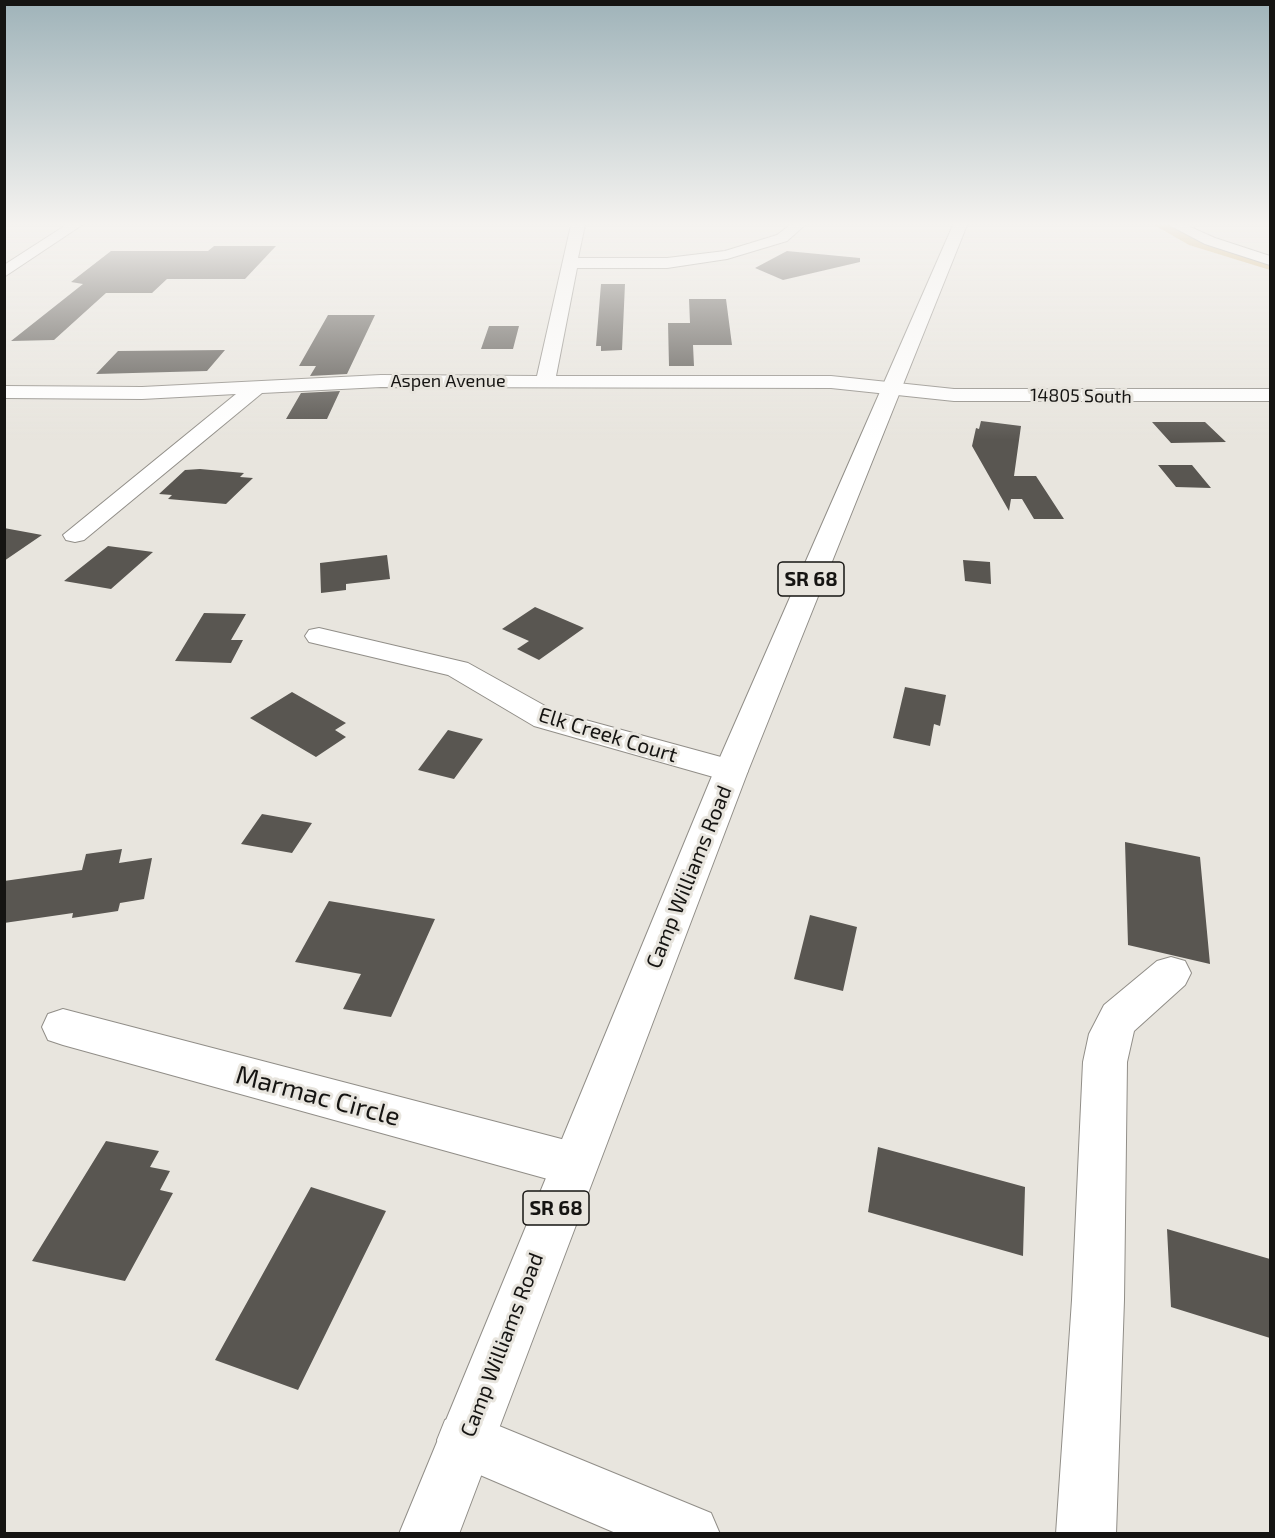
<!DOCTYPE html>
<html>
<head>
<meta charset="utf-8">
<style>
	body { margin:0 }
	#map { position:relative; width:1275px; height:1538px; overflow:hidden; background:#e8e5de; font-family:"Exo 2",sans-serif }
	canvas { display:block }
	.frame { position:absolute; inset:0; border:6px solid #151412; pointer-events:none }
</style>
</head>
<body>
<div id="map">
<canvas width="1275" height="1538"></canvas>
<div class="frame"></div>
</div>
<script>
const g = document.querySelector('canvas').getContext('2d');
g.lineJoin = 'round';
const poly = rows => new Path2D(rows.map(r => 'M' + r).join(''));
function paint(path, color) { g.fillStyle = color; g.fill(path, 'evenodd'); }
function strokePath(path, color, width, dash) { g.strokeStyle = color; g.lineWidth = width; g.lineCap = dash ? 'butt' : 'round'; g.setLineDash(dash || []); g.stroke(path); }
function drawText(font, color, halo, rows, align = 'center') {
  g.font = font + ' "Exo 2",sans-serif'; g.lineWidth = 6; g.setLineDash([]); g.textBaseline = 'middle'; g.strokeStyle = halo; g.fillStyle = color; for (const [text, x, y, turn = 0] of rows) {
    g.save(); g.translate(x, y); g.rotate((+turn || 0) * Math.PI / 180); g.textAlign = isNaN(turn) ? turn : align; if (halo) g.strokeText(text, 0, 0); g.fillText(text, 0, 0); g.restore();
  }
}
paint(poly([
	[1154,225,1168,225,1197,239,1270,262,1270,270,1189,245,1154,225]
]), '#d2b273');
paint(poly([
	[214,246,276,246,245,279,167,279,152,293,106,293,54,340,11,341,83,284,71,282,111,251,208,251],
	[787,251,860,258,860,262,783,280,755,268],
	[601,284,625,284,622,350,601,351,601,346,596,346],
	[689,299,726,299,732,345,693,345,694,366,669,366,668,323,690,323],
	[328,315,375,315,347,374,310,376,316,366,299,366],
	[489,326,519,326,513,349,481,349],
	[225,350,207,371,96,374,118,351],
	[340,391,327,419,286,419,301,393],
	[981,421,1021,426,1014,476,1036,476,1064,519,1034,519,1022,499,1011,499,1009,511,972,446,976,428,979,429],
	[1152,422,1205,422,1226,442,1171,443],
	[1158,465,1192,465,1211,488,1176,487],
	[200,469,244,473,240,477,253,478,226,504,168,499,172,495,159,494,185,470],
	[4,528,42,535,4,561],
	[108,546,153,552,111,589,64,581],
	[387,555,390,579,346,584,346,590,321,593,320,563],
	[963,560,990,562,991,584,965,581],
	[535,607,584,628,539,660,517,649,529,641,502,629],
	[204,613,246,614,231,640,243,640,231,663,175,661],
	[905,687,946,695,940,726,934,724,930,746,893,738],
	[292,692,346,723,335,730,346,737,316,757,250,718],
	[448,730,483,739,454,779,418,770],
	[262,814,312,823,292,853,241,844],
	[1125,842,1200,857,1210,964,1128,945],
	[122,849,119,863,152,858,144,899,120,903,118,911,72,918,73,913,4,923,4,881,82,870,86,854],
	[329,901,435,919,391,1017,343,1009,361,974,295,962],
	[810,915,857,927,843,991,794,979],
	[106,1141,159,1151,150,1167,170,1171,160,1190,173,1193,125,1281,32,1261],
	[878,1147,1025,1187,1023,1256,868,1212],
	[311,1187,386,1211,298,1390,215,1360],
	[1167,1229,1270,1259,1270,1338,1171,1307]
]), '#595651');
const minor = poly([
	[66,225,82,225,4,277,4,265,66,225],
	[571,225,585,225,578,258,667,258,725,251,777,235,790,225,805,225,787,241,727,259,667,268,577,268,556,376,831,376,954,389,1270,389,1270,401,954,401,831,388,381,387,262,393,84,540,75,542,66,540,63,535,236,394,142,399,4,398,4,386,142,387,381,375,537,376,571,225],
	[1169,225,1186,225,1215,238,1270,256,1270,265,1205,244,1169,225],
	[319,628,468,663,556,712,743,763,748,771,743,779,731,782,534,726,448,675,309,642,305,636,309,630,319,628],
	[1171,957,1185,961,1191,973,1185,985,1134,1031,1127,1062,1124,1300,1116,1534,1056,1534,1072,1300,1083,1062,1089,1034,1104,1005,1157,961,1171,957],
	[63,1009,573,1142,590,1148,596,1164,590,1180,573,1186,63,1045,48,1040,42,1027,48,1014,63,1009],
	[465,1412,711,1513,720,1534,618,1534,445,1460,437,1440,445,1420,465,1412]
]);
const major = poly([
	[953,225,967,225,748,771,459,1534,399,1534,714,771,953,225]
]);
strokePath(minor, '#918e88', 2);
strokePath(major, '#918e88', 2);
paint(minor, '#fff');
paint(major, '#fff');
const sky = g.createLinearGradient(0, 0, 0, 440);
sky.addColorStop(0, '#9fb3b9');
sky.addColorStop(0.51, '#f5f3f0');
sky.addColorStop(1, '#f5f3f000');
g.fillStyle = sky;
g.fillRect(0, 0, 1275, 440);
drawText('18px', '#151412', '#e8e5de', [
	["Aspen Avenue",448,381],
	["14805 South",1081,396,1]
]);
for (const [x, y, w] of [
	[811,579,66],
	[556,1208,66]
]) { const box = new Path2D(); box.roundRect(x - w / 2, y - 17, w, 34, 4.5); g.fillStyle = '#e8e5de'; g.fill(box); strokePath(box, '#151412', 1.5); }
drawText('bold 20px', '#151412', null, [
	["SR 68",811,579],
	["SR 68",556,1208]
]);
drawText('21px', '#151412', '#e8e5de', [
	["Elk Creek Court",608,735,17],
	["Camp Williams Road",689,877,-68],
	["Camp Williams Road",502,1345,-69]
]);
drawText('26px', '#151412', '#e8e5de', [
	["Marmac Circle",318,1096,15]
]);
</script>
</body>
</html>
